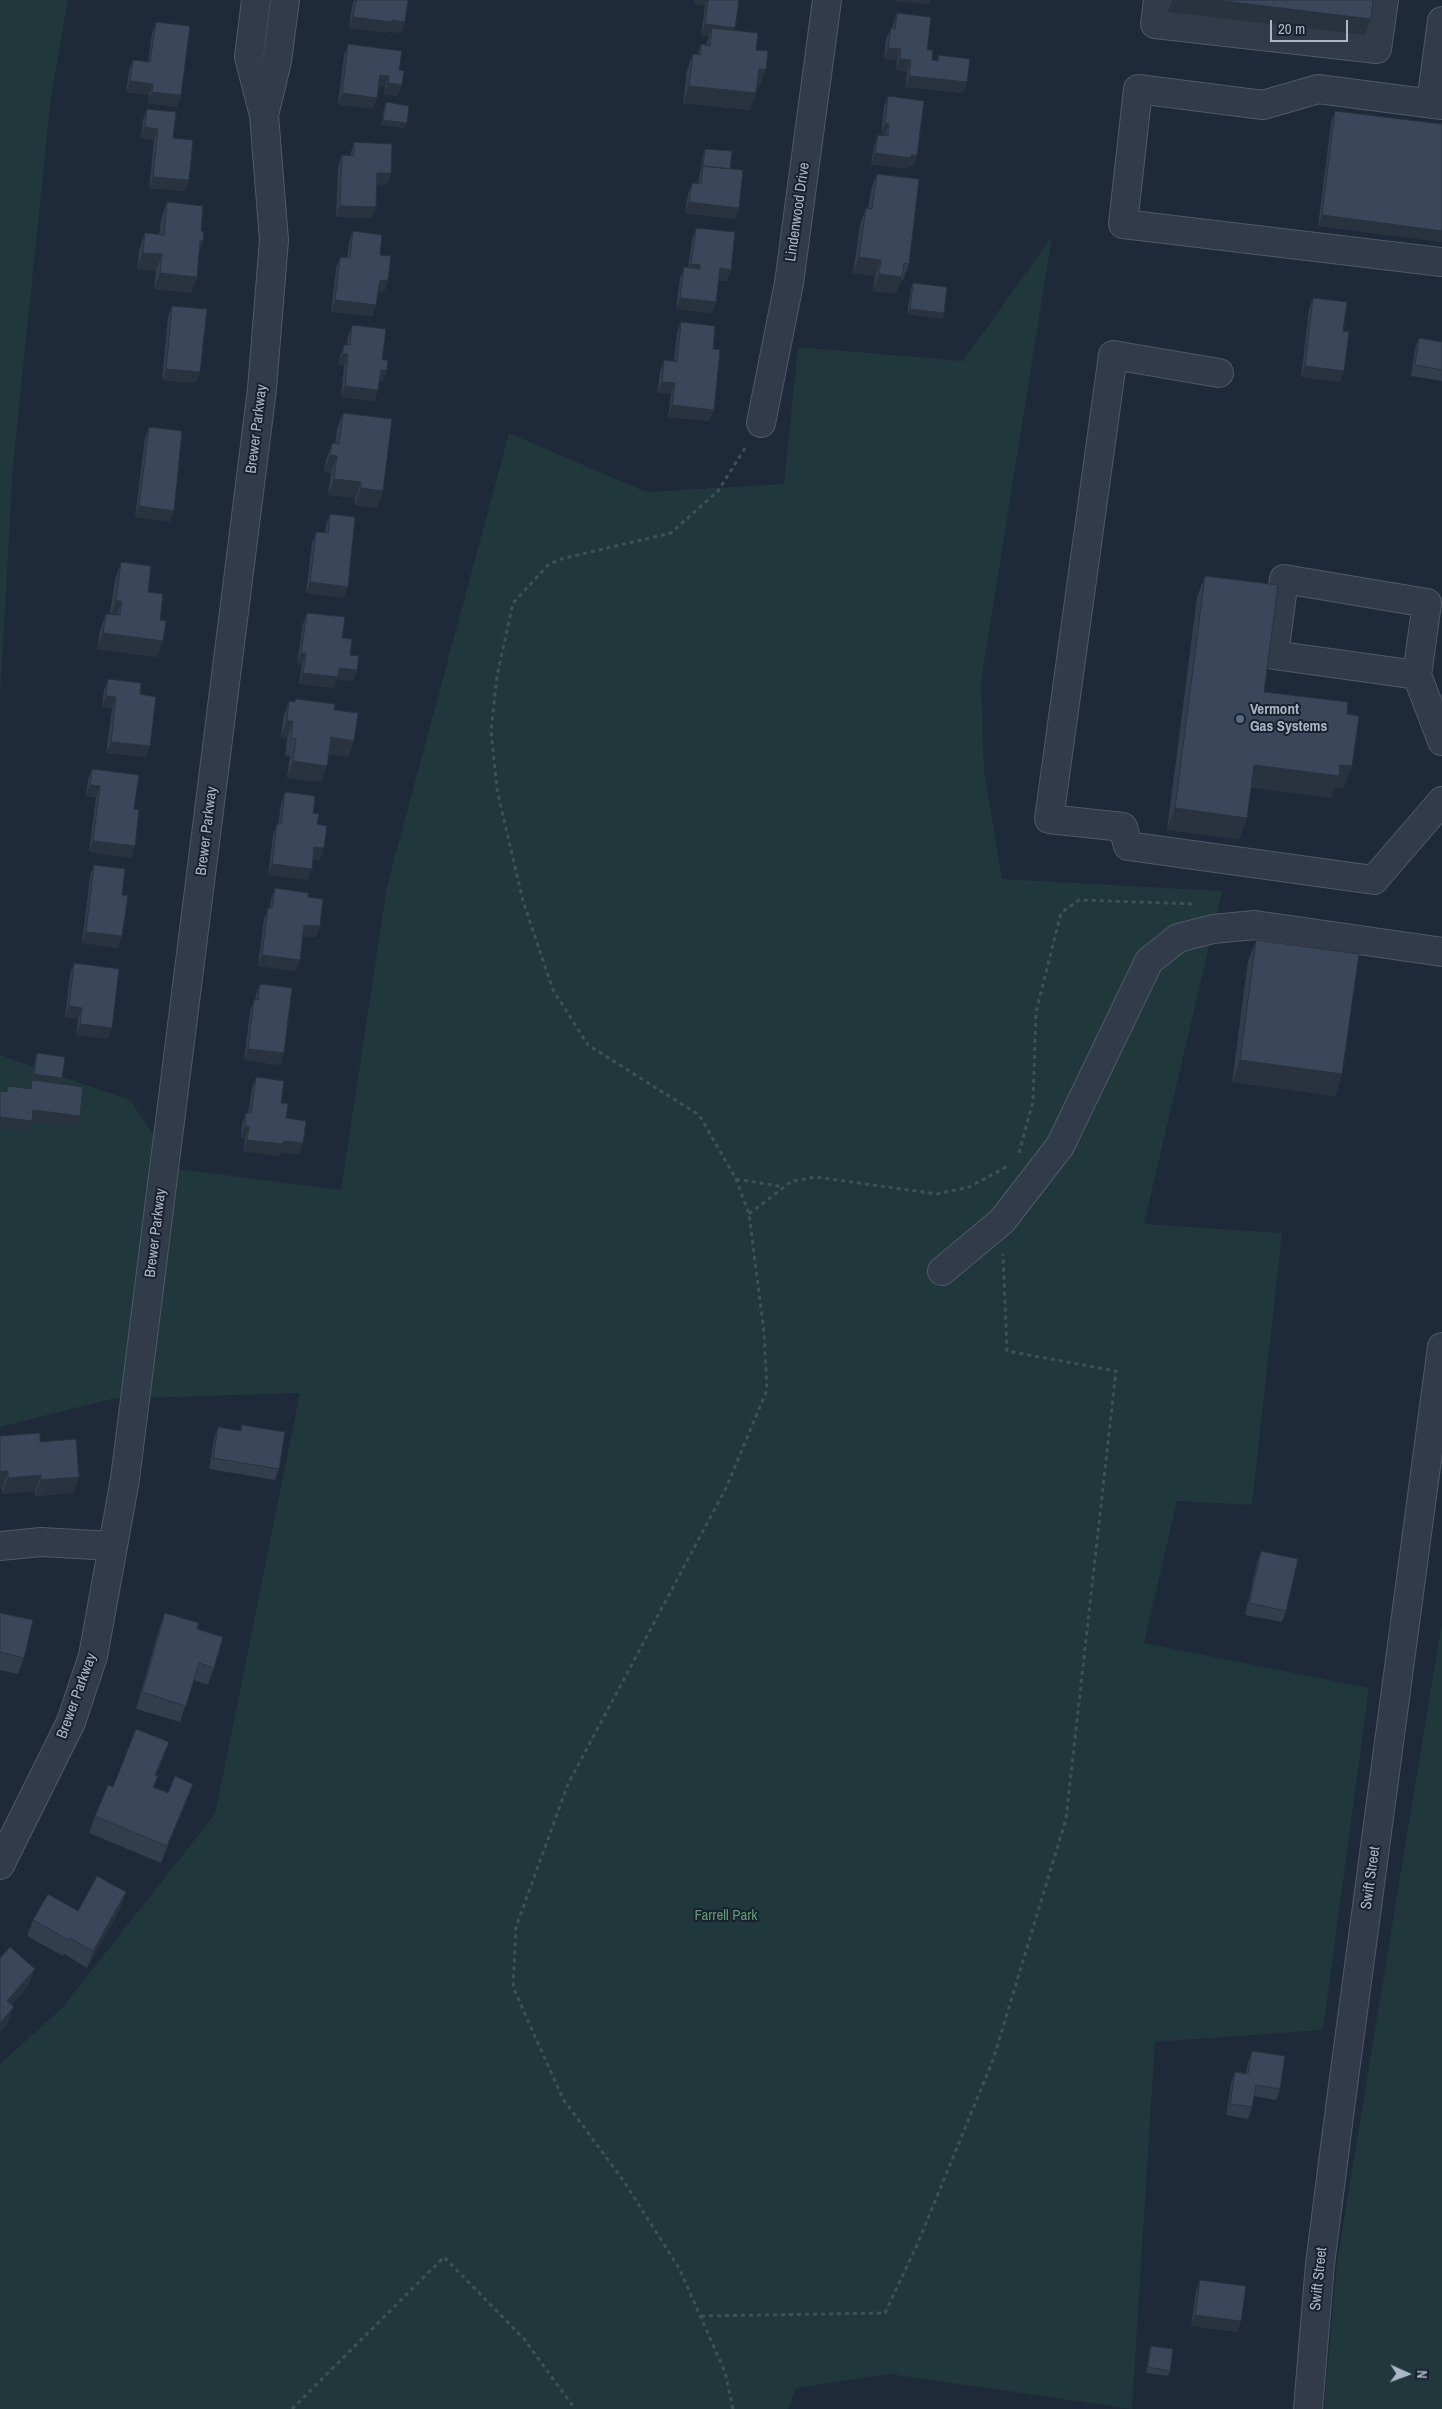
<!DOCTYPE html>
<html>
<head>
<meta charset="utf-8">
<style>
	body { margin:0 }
	#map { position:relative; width:1442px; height:2409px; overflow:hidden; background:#1e293a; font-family:"Archivo Narrow",sans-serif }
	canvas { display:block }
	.north { position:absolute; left:1382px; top:2349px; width:50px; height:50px; -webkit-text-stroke:4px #18212e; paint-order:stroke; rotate:92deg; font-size:14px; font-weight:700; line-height:20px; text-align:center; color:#acb6c7 }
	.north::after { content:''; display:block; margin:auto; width:18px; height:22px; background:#acb6c7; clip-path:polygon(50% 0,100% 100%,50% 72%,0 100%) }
	.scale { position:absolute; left:1270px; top:20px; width:78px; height:22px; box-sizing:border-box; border:2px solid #acb6c7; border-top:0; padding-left:6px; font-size:15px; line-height:18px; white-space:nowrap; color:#acb6c7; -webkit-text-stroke:4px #18212e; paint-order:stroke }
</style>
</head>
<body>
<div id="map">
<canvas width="1442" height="2409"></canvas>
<div class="north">N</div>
<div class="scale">20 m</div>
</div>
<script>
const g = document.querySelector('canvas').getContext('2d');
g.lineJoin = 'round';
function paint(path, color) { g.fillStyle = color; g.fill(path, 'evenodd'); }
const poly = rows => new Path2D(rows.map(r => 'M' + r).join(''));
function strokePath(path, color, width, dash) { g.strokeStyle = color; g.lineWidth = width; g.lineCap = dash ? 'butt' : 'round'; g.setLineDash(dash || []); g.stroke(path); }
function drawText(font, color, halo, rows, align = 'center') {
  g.font = font + ' "Archivo Narrow",sans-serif'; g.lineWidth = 4; g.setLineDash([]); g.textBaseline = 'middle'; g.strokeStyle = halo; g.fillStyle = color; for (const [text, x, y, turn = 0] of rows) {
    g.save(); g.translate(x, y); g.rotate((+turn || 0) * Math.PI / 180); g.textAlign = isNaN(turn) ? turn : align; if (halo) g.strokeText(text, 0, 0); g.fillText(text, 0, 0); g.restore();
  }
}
paint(poly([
	[0,0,68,0,51,97,13,466,0,696],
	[1052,236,981,682,984,769,1002,879,1222,891,1144,1224,1282,1233,1252,1505,1177,1501,1144,1643,1369,1688,1323,2030,1155,2042,1132,2409,889,2374,796,2388,788,2409,0,2409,0,2064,61,2009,215,1814,300,1393,111,1399,0,1427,0,1055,130,1100,178,1169,341,1190,387,886,509,433,646,492,784,484,798,347,963,361],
	[1442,1621,1442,2409,1324,2409,1337,2262]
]), '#20373b');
const minor = poly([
	[1158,0,1155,24,1377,49,1384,0],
	[1431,103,1442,21],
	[1442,105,1318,89,1263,105,1138,89,1123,224,1442,262],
	[265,111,277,61,285,0],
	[1219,373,1113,355,1049,819,1123,827,1128,846,1374,880,1442,801],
	[761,423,789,283,827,0],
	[1417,675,1274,655,1284,579,1427,603,1417,675,1442,741],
	[942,1271,1002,1221,1060,1146,1149,961,1178,938,1213,929,1255,925,1442,952],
	[0,1546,41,1542,113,1546,93,1656,71,1722,0,1865],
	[113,1546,125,1479,262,389,274,240,264,115,249,57,256,0],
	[1308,2409,1320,2264,1340,2108,1442,1347]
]);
strokePath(minor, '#4f5968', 30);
strokePath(poly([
	[1019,1153,1033,1101,1036,1012,1061,913,1079,900,1195,904],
	[736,1179,784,1187],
	[749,1214,792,1181,816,1177,937,1194,969,1187,1010,1165],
	[701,2316,885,2313,917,2245,993,2060,1066,1819,1116,1371,1007,1351,1003,1254],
	[292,2409,444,2257,524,2339,575,2409],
	[733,2409,725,2372,679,2268,623,2180,563,2099,513,1987,516,1927,568,1784,726,1488,767,1390,764,1332,749,1214,736,1179,699,1115,588,1045,553,990,523,901,497,790,491,731,497,676,513,603,548,565,561,559,671,533,718,491,747,445]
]), '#3b5355', 3, [4, 4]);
strokePath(minor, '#323b4a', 28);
paint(poly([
	[354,0,408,0,401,33,388,31,387,33,349,28,352,6],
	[695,0,739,0,734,30,756,50,760,86,757,86,756,93,750,110,683,103,687,70,693,54,698,54,701,44,706,45,709,36,701,35,705,6,694,4],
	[1170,0,1373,0,1365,35,1168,12],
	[897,13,927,50,932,60,937,61,939,55,967,82,963,93,905,87,907,72,896,70,897,60,884,59,886,39,891,28,892,28,893,24],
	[156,22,181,95,177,107,148,103,149,95,126,92,129,71,133,60,148,62,152,33],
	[348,44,399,70,398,96,384,94,385,87,378,86,373,109,338,104,344,55],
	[888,96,917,155,913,167,908,166,907,169,871,164,874,146,878,135,885,136,885,135,881,134,884,107],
	[386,102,405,128,381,125,384,108],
	[147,109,173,138,189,180,185,191,149,188,154,140,141,138,143,120],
	[1335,111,1442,124,1442,242,1318,226,1331,122],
	[354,142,391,173,387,185,376,184,372,218,336,217,338,166,342,155,350,156],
	[705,149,730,169,735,219,685,213,688,194,692,183,698,183,699,177,701,169,703,154],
	[877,174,909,264,903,280,901,280,896,294,873,291,875,276,853,273,860,225,866,208,868,208,871,190],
	[167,202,201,231,203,241,199,254,197,277,191,293,154,289,156,271,137,269,139,250,145,233,159,235,161,219],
	[696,228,731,270,727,281,718,280,716,302,712,313,676,309,680,278,684,267,688,268,692,239],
	[353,231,380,255,388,280,384,292,378,291,376,305,372,316,331,312,336,268,340,257,347,258,349,242],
	[913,283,944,313,942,319,907,314,911,288],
	[1313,298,1340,382,1301,377,1309,309],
	[172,306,196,383,162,380,168,317],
	[681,322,713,349,714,410,709,421,668,417,671,394,657,393,660,372,664,360,674,361,677,333],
	[352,325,382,360,383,382,379,381,378,390,374,401,341,397,344,365,338,365,340,356,344,345,347,345,348,336],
	[1419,338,1442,342,1442,381,1411,376,1415,349],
	[343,413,377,508,355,505,355,498,328,495,331,473,324,472,326,460,332,443,335,444,337,429],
	[149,427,170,522,135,517,145,438],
	[330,514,348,587,344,598,306,593,312,543,316,532,325,533,326,525],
	[121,562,148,592,160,620,163,641,157,657,97,649,100,630,106,614,110,614,115,579],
	[1205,576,1264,692,1347,714,1344,788,1335,787,1331,798,1251,787,1247,818,1239,839,1167,830,1197,597],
	[307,613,342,638,357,670,353,681,337,679,334,688,299,684,302,664,297,664,303,624],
	[108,679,140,694,146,757,106,753,112,708,102,707,104,690],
	[296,699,334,710,354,741,348,757,328,754,321,782,287,778,290,756,285,755,287,738,281,737,283,718,289,701,294,702],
	[92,769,131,858,89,852,96,797,86,796,88,780],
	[285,792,313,813,317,824,320,860,313,859,308,880,268,875,273,835,277,824,278,824,281,804],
	[94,865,122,895,122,936,118,948,82,943,90,876],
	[275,888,308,897,320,926,316,937,303,936,300,960,296,971,258,966,264,919,268,908,270,908,271,899],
	[1256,940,1342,1074,1335,1096,1232,1082,1248,961],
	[74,963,108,1039,76,1035,78,1019,65,1017,70,974],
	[260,984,284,1053,280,1065,244,1060,250,1011,254,1000,255,1000,256,995],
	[37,1053,62,1078,60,1083,32,1079,35,1059],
	[256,1077,281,1103,286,1118,303,1143,299,1154,280,1152,279,1156,243,1151,245,1138,241,1137,242,1124,246,1113,248,1113,252,1088],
	[242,1425,279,1469,275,1480,209,1469,214,1438,218,1427,240,1431],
	[0,1436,40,1442,79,1477,73,1493,35,1496,35,1491,2,1494],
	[1261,1551,1286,1611,1282,1622,1245,1615,1257,1562],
	[0,1613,24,1658,18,1674,0,1670],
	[165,1613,197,1629,214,1668,208,1685,194,1680,180,1722,136,1709,159,1629],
	[169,1742,156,1775,158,1776,154,1787,187,1800,161,1863,89,1833,95,1816,113,1787],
	[126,1892,120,1909,87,1968,64,1954,63,1956,27,1936,33,1920,78,1911],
	[1252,2051,1280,2089,1276,2100,1254,2096,1252,2107,1248,2119,1226,2115,1231,2083,1235,2072,1246,2073,1248,2062],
	[1200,2280,1237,2332,1191,2326,1196,2291],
	[1151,2346,1170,2371,1168,2376,1146,2373,1149,2352]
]), '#323d4d');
paint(poly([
	[696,0,707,0,705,6,694,4],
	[895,0,931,0,929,5,895,1],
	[1172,0,1215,0,1371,19,1365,35,1168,12],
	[353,17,392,20,405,22,401,33,388,31,387,33,349,28],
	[705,24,735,28,731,39,712,28,709,36,701,35],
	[888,48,901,49,897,60,884,59],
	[900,59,911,60,907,72,896,70],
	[759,69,766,69,760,86,753,85],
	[380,75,389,76,385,87,376,86],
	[909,76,967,82,963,93,905,87],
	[130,81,153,84,149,95,126,92],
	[388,83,402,85,398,96,384,94],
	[689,86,756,93,750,110,683,103],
	[152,92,181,95,177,107,148,103],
	[342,93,377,98,373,109,338,104],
	[383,120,407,123,405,128,381,125],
	[885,123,889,124,885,135,881,134],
	[145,127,158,129,154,140,141,138],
	[875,153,911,155,917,155,913,167,908,166,907,169,871,164],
	[377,173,391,173,387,185,373,184],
	[153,177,189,180,185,191,149,188],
	[689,202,739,208,735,219,685,213],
	[340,206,376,207,372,218,336,217],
	[1322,215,1442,231,1442,242,1318,226],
	[200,241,203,241,197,258],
	[143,253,162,254,156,271,137,269],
	[859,257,881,260,875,276,853,273],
	[691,264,700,265,696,276,687,275],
	[720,268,731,270,727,281,716,279],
	[160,273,197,277,191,293,154,289],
	[879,274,902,277,896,294,873,291],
	[380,280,388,280,384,292,375,291],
	[680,298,716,302,712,313,676,309],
	[335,300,376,305,372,316,331,312],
	[910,309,944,313,942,319,907,314],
	[342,354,348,354,344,365,338,365],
	[1305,366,1344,371,1340,382,1301,377],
	[166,369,200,372,196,383,162,380],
	[381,370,387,370,383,382,377,381],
	[662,382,675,383,671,394,657,393],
	[345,386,378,390,374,401,341,397],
	[672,405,714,410,709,421,668,417],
	[330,455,337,456,331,473,324,472],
	[334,479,361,482,355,498,328,495],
	[361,488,383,491,377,508,355,505],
	[139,506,174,511,170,522,135,517],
	[310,582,348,587,344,598,306,593],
	[116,601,122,601,116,618,110,617],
	[103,633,163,641,157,657,97,649],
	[301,653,306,653,302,664,297,664],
	[339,668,357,670,353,681,337,679,334,688,299,684,303,673],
	[106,696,116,697,112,708,102,707],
	[287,721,293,721,287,738,281,737],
	[331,737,354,741,348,757,325,754],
	[111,742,150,746,146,757,106,753],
	[293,761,327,766,321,782,287,778],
	[1254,765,1340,765,1352,766,1344,788,1335,787,1331,798,1246,787],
	[90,785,100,786,96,797,86,796],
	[1175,808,1247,818,1239,839,1167,830],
	[93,841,135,846,131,858,89,852],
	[314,847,324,848,320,860,310,858],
	[272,864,312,869,308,880,268,875],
	[304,925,320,926,316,937,300,936],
	[86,932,122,936,118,948,82,943],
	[262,955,300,960,296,971,258,966],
	[69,1006,82,1008,78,1019,65,1017],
	[80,1024,112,1028,108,1039,76,1035],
	[248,1049,284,1053,280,1065,244,1060],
	[1240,1060,1342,1074,1335,1096,1232,1082],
	[34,1074,62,1078,60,1083,32,1079],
	[33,1110,80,1116,76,1127,31,1122,28,1132,0,1128,0,1117],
	[245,1126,249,1127,245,1138,241,1137],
	[247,1140,284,1141,303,1143,299,1154,280,1152,279,1156,243,1151],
	[8,1471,2,1488,0,1488,0,1472],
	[41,1475,35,1491,2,1494,8,1478],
	[79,1477,73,1493,35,1496,41,1480],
	[169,1742,163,1759,149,1792,155,1775],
	[193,1784,187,1800,161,1863,167,1846],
	[126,1892,120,1909,87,1968,93,1951],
	[35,1969,29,1985,1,2017,7,2001],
	[14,2007,8,2023,0,2032,0,2023],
	[1195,2315,1241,2321,1237,2332,1191,2326]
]), '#29323f');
const building = poly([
	[356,0,408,0,405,22,392,20,392,22,353,17,356,0],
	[708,0,739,0,735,28,705,24,708,0],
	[1215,0,1373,0,1371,19,1215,0],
	[897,13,931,17,927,50,933,50,932,60,938,61,939,55,970,59,967,82,909,76,911,60,900,59,901,49,888,48,891,28,895,29,897,13],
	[156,22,190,26,181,95,152,92,153,84,130,81,133,60,150,62,156,22],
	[712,28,758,33,756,50,768,51,766,69,759,69,756,93,689,86,693,54,701,55,701,44,710,46,712,28],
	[348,44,402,51,399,70,404,71,402,85,388,83,389,76,380,75,377,98,342,93,348,44],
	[888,96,924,101,917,155,911,155,911,158,875,153,878,135,888,136,889,124,885,123,888,96],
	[386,102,409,106,407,123,383,120,386,102],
	[147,109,176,112,173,138,193,140,189,180,153,177,158,129,145,127,147,109],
	[1335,111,1442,124,1442,231,1322,215,1335,111],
	[354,142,392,144,391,173,377,173,376,207,340,206,342,155,354,156,354,142],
	[705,149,732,151,730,169,703,166,705,149],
	[703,166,743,170,739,208,689,202,692,183,701,184,703,166],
	[877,174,919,179,909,264,904,263,902,277,879,274,881,260,859,257,866,208,872,209,877,174],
	[167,202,203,206,201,231,204,232,203,241,200,241,197,277,160,273,162,254,143,253,145,233,164,235,167,202],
	[696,228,735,232,731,270,720,268,716,302,680,298,684,267,700,269,700,265,691,264,696,228],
	[353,231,382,235,380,255,391,256,388,280,380,280,376,305,335,300,340,257,350,258,353,231],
	[913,283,947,287,944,313,910,309,913,283],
	[1313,298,1347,302,1343,331,1349,332,1344,371,1305,366,1313,298],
	[172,306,207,309,200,372,166,369,172,306],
	[681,322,715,326,713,349,720,350,714,410,672,405,675,383,662,382,664,360,677,362,681,322],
	[352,325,386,329,382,360,388,360,387,370,381,370,378,390,345,386,348,354,342,354,344,345,350,345,352,325],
	[1419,338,1442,342,1442,370,1415,365,1419,338],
	[343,413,392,419,383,491,361,488,361,482,334,479,337,456,330,455,332,443,339,444,343,413],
	[149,427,182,431,174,511,139,506,149,427],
	[330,514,355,517,348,587,310,582,316,532,328,533,330,514],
	[121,562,151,566,148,592,163,594,160,620,166,621,163,641,103,633,106,614,120,615,122,601,116,601,121,562],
	[1205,576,1278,585,1264,692,1348,702,1347,714,1359,716,1352,766,1340,765,1339,776,1254,765,1247,818,1175,808,1205,576],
	[307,613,345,617,342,638,352,639,350,655,359,656,357,670,339,668,338,677,303,673,306,653,301,653,307,613],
	[108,679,141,683,140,694,156,697,150,746,111,742,116,697,106,696,108,679],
	[296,699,335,704,334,710,358,713,354,741,331,737,327,766,293,761,296,739,291,738,293,721,287,721,289,701,295,702,296,699],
	[92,769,139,775,134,809,139,810,135,846,93,841,100,786,90,785,92,769],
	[285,792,315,796,313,813,319,814,317,824,327,826,324,848,314,847,312,869,272,864,277,824,281,824,285,792],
	[94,865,125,869,122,895,128,896,122,936,86,932,94,865],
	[275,888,308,893,308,897,323,899,320,926,304,925,300,960,262,955,268,908,272,908,275,888],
	[1256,940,1359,954,1342,1074,1240,1060,1256,940],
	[74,963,119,969,112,1028,80,1024,82,1008,69,1006,74,963],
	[260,984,292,988,284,1053,248,1049,254,1000,258,1000,260,984],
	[37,1053,65,1057,62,1078,34,1074,37,1053],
	[256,1077,284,1081,281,1103,288,1104,286,1118,306,1121,303,1143,284,1141,283,1144,247,1140,249,1127,245,1126,246,1113,251,1113,256,1077],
	[32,1080,83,1087,80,1116,33,1110,32,1121,0,1117,0,1091,7,1092,8,1086,31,1089,32,1080],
	[242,1425,285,1432,279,1469,213,1458,218,1427,241,1431,242,1425],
	[40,1433,40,1442,76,1439,79,1477,41,1480,41,1475,8,1478,8,1471,0,1472,0,1436,40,1433],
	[1261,1551,1298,1559,1286,1611,1249,1603,1261,1551],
	[0,1613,33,1620,24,1658,0,1652,0,1613],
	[165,1613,199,1623,197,1629,223,1637,214,1668,199,1663,186,1706,142,1692,165,1613],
	[136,1729,169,1742,155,1775,158,1776,153,1787,168,1793,175,1776,193,1784,167,1846,95,1816,108,1785,113,1787,136,1729],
	[97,1876,126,1892,93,1951,70,1938,69,1940,33,1920,48,1894,78,1911,97,1876],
	[10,1947,35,1969,7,2001,14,2007,0,2023,0,1958,10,1947],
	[1252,2051,1285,2056,1280,2089,1256,2085,1252,2107,1230,2104,1235,2072,1248,2074,1252,2051],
	[1200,2280,1246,2286,1241,2321,1195,2315,1200,2280],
	[1151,2346,1173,2349,1170,2371,1148,2367,1151,2346]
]);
paint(building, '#3a475a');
strokePath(building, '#29323f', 1);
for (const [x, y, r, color] of [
	[1240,719,5,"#5c6f8a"]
]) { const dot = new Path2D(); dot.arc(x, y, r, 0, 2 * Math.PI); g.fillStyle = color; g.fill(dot); strokePath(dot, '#18212e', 2); }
drawText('15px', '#acb6c7', '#18212e', [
	["Lindenwood Drive",798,212,-82],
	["Brewer Parkway",257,429,-83],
	["Brewer Parkway",207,831,-83],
	["Brewer Parkway",156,1233,-83],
	["Brewer Parkway",77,1696,-70],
	["Swift Street",1371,1878,-82],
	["Swift Street",1319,2279,-84]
]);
drawText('bold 15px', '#acb6c7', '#18212e', [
	["Vermont",1250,710],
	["Gas Systems",1250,727]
], 'left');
drawText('15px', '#629970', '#18212e', [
	["Farrell Park",726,1916]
]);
</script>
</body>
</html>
